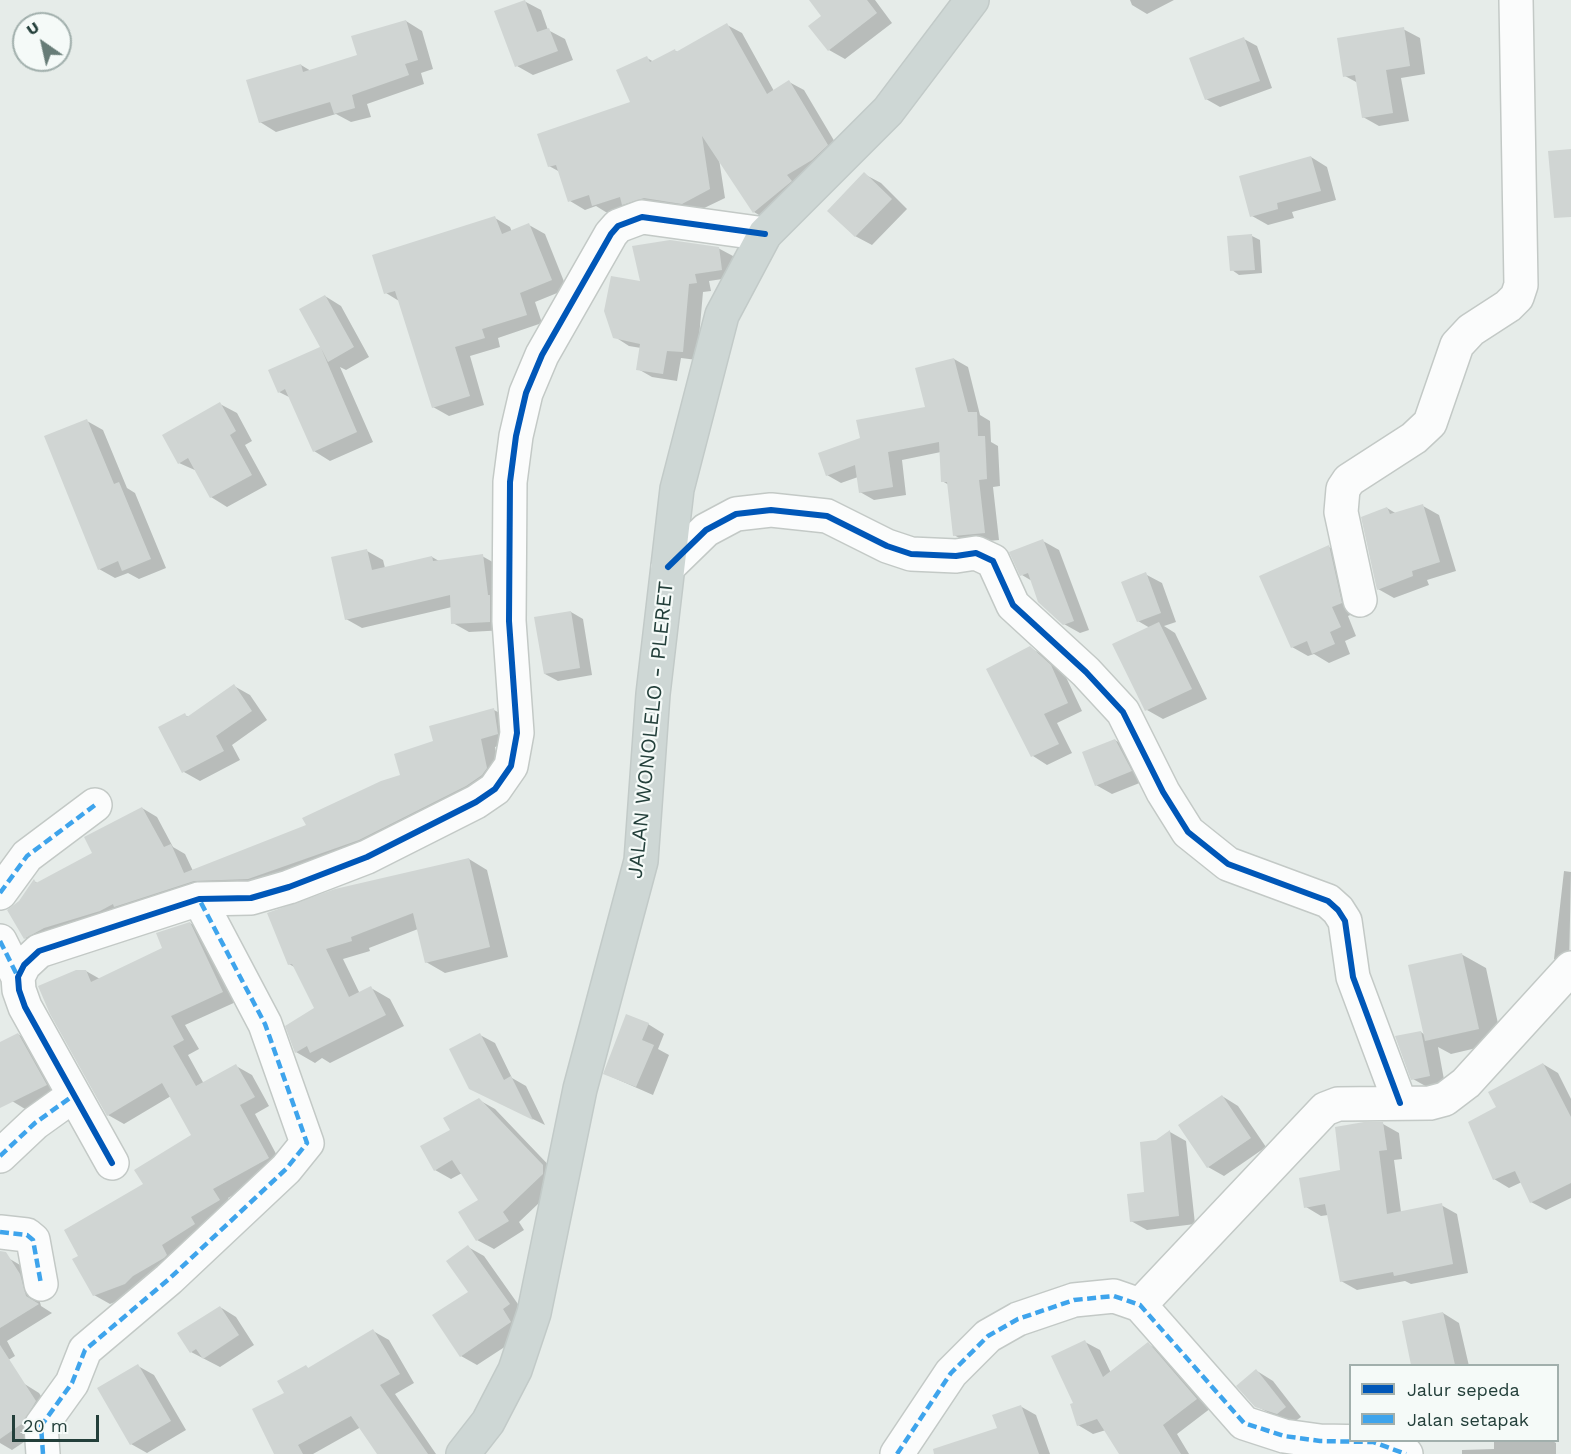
<!DOCTYPE html>
<html>
<head>
<meta charset="utf-8">
<style>
	body { margin:0 }
	#map { position:relative; width:1571px; height:1454px; overflow:hidden; background:#e6ece9; font-family:"Work Sans",sans-serif }
	canvas { display:block }
	.legend { position:absolute; left:1349px; top:1364px; width:210px; height:78px; box-sizing:border-box; background:#f5faf8; border:2px solid #a1afac; margin:0; padding:8px 10px; list-style:none; font-size:18px; color:#233f3a }
	.legend li { display:flex; align-items:center; gap:12px; height:30px }
	.legend b { width:30px; border:2px solid #a1afac }
	.north { position:absolute; left:12px; top:12px; width:60px; height:60px; box-sizing:border-box; background:#f5faf8; border:2px solid #a1afac; border-radius:50%; rotate:326deg; font-size:16px; font-weight:700; line-height:24px; text-align:center; color:#233f3a }
	.north::after { content:''; display:block; margin:auto; width:21px; height:27px; background:#677c77; clip-path:polygon(50% 0,100% 100%,50% 72%,0 100%) }
	.scale { position:absolute; left:12px; top:1415px; width:87px; height:27px; box-sizing:border-box; border:3px solid #233f3a; border-top:0; padding-left:8px; font-size:18px; line-height:21px; white-space:nowrap; color:#233f3a; -webkit-text-stroke:4px #f5faf8; paint-order:stroke }
</style>
</head>
<body>
<div id="map">
<canvas width="1571" height="1454"></canvas>
<ul class="legend">
<li><b style="height:8px;background:#0057b8"></b>Jalur sepeda</li>
<li><b style="height:8px;background:#3ea4ec"></b>Jalan setapak</li>
</ul>
<div class="north">U</div>
<div class="scale">20 m</div>
</div>
<script>
const g = document.querySelector('canvas').getContext('2d');
g.lineJoin = 'round';
function paint(path, color) { g.fillStyle = color; g.fill(path, 'evenodd'); }
const poly = rows => new Path2D(rows.map(r => 'M' + r).join(''));
function strokePath(path, color, width, dash) { g.strokeStyle = color; g.lineWidth = width; g.lineCap = dash ? 'butt' : 'round'; g.setLineDash(dash || []); g.stroke(path); }
function drawText(font, color, halo, rows, align = 'center') {
  g.font = font + ' "Work Sans",sans-serif'; g.lineWidth = 4.5; g.setLineDash([]); g.textBaseline = 'middle'; g.strokeStyle = halo; g.fillStyle = color; for (const [text, x, y, turn = 0] of rows) {
    g.save(); g.translate(x, y); g.rotate((+turn || 0) * Math.PI / 180); g.textAlign = isNaN(turn) ? turn : align; if (halo) g.strokeText(text, 0, 0); g.fillText(text, 0, 0); g.restore();
  }
}
paint(poly([
	[811,0,875,0,892,23,845,59,829,50,823,16],
	[1130,0,1174,0,1147,14,1132,5],
	[524,1,541,10,548,30,565,39,573,60,533,75,517,66],
	[406,21,422,31,433,69,421,73,424,84,367,104,371,117,351,122,336,114,276,132,260,122,301,65,311,71,359,56],
	[727,25,742,33,774,91,789,82,804,90,842,154,769,221,754,212,719,159,725,198,698,211,609,214,596,206,585,210,570,201,560,172,549,166,632,103,647,58,654,62,675,51,678,52],
	[1403,29,1420,38,1425,74,1401,78,1409,121,1379,126,1363,117,1358,83,1345,76],
	[1244,39,1257,46,1272,88,1220,107,1206,99],
	[1311,157,1327,167,1336,200,1292,212,1294,218,1268,225,1252,216],
	[864,174,881,183,907,209,872,245,855,236],
	[495,218,510,227,512,232,529,225,545,234,567,289,535,302,542,323,498,338,500,347,470,356,484,405,449,416,433,407,399,301,386,293],
	[1252,236,1260,240,1262,273,1239,275,1232,270],
	[718,248,733,256,736,277,709,281,711,291,703,292,697,360,681,358,677,381,652,377,638,369,641,348,629,346,615,337,642,283],
	[325,296,341,306,369,357,346,370,340,367,373,442,330,461,314,451,291,398,279,392,270,371,322,348],
	[954,359,968,367,980,415,990,421,991,442,998,446,1000,486,993,487,999,540,968,543,954,535,949,485,942,481,941,452,902,460,906,495,874,500,860,492,858,477,841,483,827,475,861,439,927,408],
	[220,404,237,413,252,441,245,445,267,485,227,507,211,497,197,471,179,463],
	[87,421,103,430,127,488,135,493,166,568,139,579,128,573,115,578,99,569],
	[1423,506,1439,515,1456,571,1427,580,1429,585,1394,598,1378,589,1387,508,1397,514],
	[1043,541,1059,550,1089,630,1080,633,1064,624,1032,581,1022,575],
	[1329,547,1345,556,1357,612,1348,616,1356,636,1345,641,1350,654,1329,663,1314,654,1308,656,1292,647],
	[367,551,383,560,385,568,432,557,439,561,482,556,498,565,506,630,469,632,453,623,452,607,362,628,346,619],
	[1145,574,1162,583,1176,622,1164,626,1175,633,1207,699,1163,719,1147,710,1150,628,1138,621],
	[571,612,583,619,592,675,558,681,545,674],
	[1030,648,1045,656,1065,675,1082,711,1057,723,1072,753,1047,765,1033,756,988,669],
	[234,686,250,695,267,720,232,745,240,760,200,781,184,772,184,715,189,717],
	[494,710,509,718,512,742,495,747,501,777,375,848,40,947,25,938,21,902,34,881,39,884,94,854,142,808,157,817,173,847,185,854,193,871,308,826,402,776,435,742],
	[1115,740,1131,750,1147,780,1112,794,1096,785],
	[469,859,487,870,508,957,445,973,426,962,418,929,369,948,370,951,343,959,360,994,371,988,390,999,404,1026,330,1063,322,1058,315,1063,296,1052,287,1026,316,1009,296,968,289,964],
	[1564,871,1571,872,1569,968,1554,959],
	[190,923,205,932,238,1001,185,1025,199,1049,188,1055,204,1084,236,1066,252,1075,269,1106,255,1114,283,1167,228,1198,234,1209,140,1292,110,1304,94,1295,80,1256,193,1136,171,1096,124,1124,108,1115,86,971,100,979,164,948],
	[1461,954,1486,968,1502,1042,1451,1054,1438,1047,1445,1085,1429,1088,1413,1079,1421,1032,1425,1035],
	[648,1024,664,1034,658,1049,669,1055,653,1095,605,1074],
	[18,1034,30,1042,59,1092,25,1109,12,1101,0,1076,0,1043],
	[480,1035,495,1043,512,1078,526,1086,545,1125,482,1094],
	[1543,1064,1558,1073,1571,1099,1571,1198,1546,1210,1531,1202,1522,1182,1509,1188,1494,1179,1498,1108],
	[1222,1096,1238,1106,1266,1147,1224,1176,1208,1167],
	[479,1100,495,1109,559,1176,559,1184,519,1222,524,1230,494,1249,477,1240,480,1200,462,1173,451,1179,435,1170,452,1130],
	[1383,1124,1399,1133,1402,1159,1394,1160,1401,1212,1441,1205,1457,1214,1468,1273,1411,1284,1405,1281,1357,1290,1341,1281,1328,1215,1321,1216,1306,1207,1342,1172],
	[1170,1132,1186,1141,1195,1224,1147,1230,1131,1221,1145,1193,1157,1141],
	[468,1247,484,1256,525,1314,526,1333,477,1365,461,1356,470,1293],
	[10,1259,25,1268,35,1284,41,1306,52,1313,7,1341,15,1356,0,1365,0,1265],
	[220,1307,236,1317,254,1345,220,1367,191,1352],
	[1443,1313,1459,1323,1469,1366,1413,1366,1404,1322],
	[373,1331,389,1340,414,1383,395,1394,436,1454,379,1454,361,1427,313,1454,277,1454,286,1394,306,1367,310,1369],
	[1085,1342,1100,1350,1111,1373,1148,1344,1163,1352,1211,1408,1177,1434,1189,1454,1121,1454,1106,1430,1093,1434,1078,1425],
	[138,1366,154,1375,186,1430,147,1453,131,1444],
	[1257,1371,1273,1381,1301,1417,1294,1422,1273,1415,1256,1406],
	[23,1383,39,1393,51,1411,39,1432,12,1450,0,1443,0,1398],
	[1020,1406,1036,1415,1050,1454,974,1454],
	[1494,1440,1551,1440,1556,1443,1556,1454,1462,1454,1462,1450,1494,1449]
]), '#0003');
paint(poly([
	[525,0,537,32,549,28,558,51,515,67,494,11],
	[809,0,867,0,877,13,828,51,808,26,821,16],
	[406,20,418,60,405,64,409,75,352,95,355,108,334,114,330,102,259,123,246,80,301,64,303,72,357,55,351,36],
	[727,23,767,94,789,80,828,145,812,160,787,175,792,181,753,213,702,136,710,189,682,204,644,198,622,205,620,197,592,206,589,195,568,202,556,165,548,167,537,134,630,102,616,70,647,56,650,62,675,49,676,52],
	[1404,27,1410,66,1386,70,1393,113,1362,118,1355,75,1343,77,1337,38],
	[1244,37,1260,81,1205,100,1189,58],
	[1571,149,1571,217,1554,218,1548,151],
	[1311,156,1321,191,1277,203,1278,209,1250,217,1239,176],
	[864,172,892,199,855,237,827,211],
	[495,216,502,234,529,223,552,280,520,293,527,315,482,329,485,338,455,347,470,396,432,408,395,291,384,294,372,255],
	[1252,234,1255,270,1230,271,1227,236],
	[670,240,719,247,722,270,695,274,697,283,689,284,683,352,667,351,663,374,636,370,640,344,613,338,604,311,611,276,640,281,632,246],
	[325,295,354,347,328,362,321,348,357,432,313,452,285,389,278,393,268,370,320,347,299,309],
	[954,358,968,412,977,412,978,436,985,436,987,479,979,480,985,533,953,536,947,482,941,482,939,442,888,452,893,487,859,493,855,465,826,476,818,453,860,438,856,420,925,407,915,368],
	[220,402,236,431,230,435,252,475,210,498,188,458,178,464,162,435],
	[87,419,114,484,119,482,151,559,122,571,118,561,98,570,44,436],
	[1423,504,1440,562,1412,571,1413,576,1377,590,1361,517,1387,507,1390,514],
	[1043,539,1074,621,1063,625,1038,602,1028,573,1020,576,1009,552],
	[1329,545,1342,603,1332,607,1341,627,1330,632,1335,644,1312,654,1307,641,1291,648,1259,576],
	[367,549,372,570,432,556,433,561,483,554,488,595,490,595,490,622,451,624,450,595,345,620,331,557],
	[1146,572,1161,613,1137,622,1121,582],
	[571,611,580,668,544,674,534,617],
	[1159,622,1192,689,1145,711,1112,644],
	[1030,646,1051,665,1068,703,1044,714,1059,744,1031,757,986,669],
	[234,684,252,711,216,736,224,751,182,773,158,727,185,713,187,717],
	[494,708,498,734,481,739,487,768,482,775,466,786,359,840,248,879,194,881,114,907,113,904,100,911,44,928,24,939,7,910,19,901,34,879,36,883,92,853,84,837,142,807,164,847,171,844,184,873,306,825,302,818,381,781,400,775,394,754,433,741,429,726],
	[1115,739,1132,771,1095,786,1082,752],
	[469,858,490,947,425,963,413,913,351,937,352,941,326,949,349,997,371,986,386,1015,310,1053,307,1046,295,1053,285,1026,314,1008,292,964,288,965,267,913,335,889],
	[190,922,223,992,171,1016,184,1040,173,1046,196,1086,236,1064,255,1097,240,1105,269,1158,213,1189,220,1200,191,1217,195,1224,162,1245,167,1255,164,1258,133,1276,125,1284,93,1296,72,1259,78,1256,64,1230,143,1184,134,1170,191,1135,162,1083,107,1116,50,1014,38,986,76,970,86,970,91,982,162,948,156,933],
	[1462,953,1479,1029,1425,1041,1408,965],
	[626,1014,649,1023,642,1040,654,1045,636,1087,603,1074],
	[1421,1031,1430,1076,1411,1080,1395,1036],
	[18,1033,47,1085,0,1108,0,1042],
	[480,1033,504,1080,511,1076,533,1120,469,1089,449,1049],
	[1543,1063,1571,1117,1571,1183,1530,1203,1515,1171,1493,1180,1468,1122,1496,1107,1488,1092],
	[1222,1095,1251,1138,1207,1168,1178,1125],
	[479,1098,543,1165,543,1174,503,1212,509,1221,476,1241,458,1212,478,1200,452,1160,434,1171,420,1146,450,1130,443,1118],
	[1364,1122,1383,1122,1387,1150,1379,1151,1387,1214,1442,1203,1453,1264,1394,1276,1393,1272,1340,1282,1325,1204,1304,1208,1299,1178,1340,1170,1335,1127],
	[1170,1130,1179,1216,1130,1222,1127,1194,1144,1192,1140,1142,1156,1140],
	[468,1245,510,1304,503,1309,511,1322,460,1357,432,1315,468,1292,446,1261],
	[0,1251,6,1252,20,1274,26,1296,39,1304,0,1328],
	[220,1306,239,1335,203,1359,196,1349,190,1353,177,1333],
	[1443,1312,1455,1365,1411,1365,1402,1321],
	[373,1329,400,1374,380,1385,428,1454,377,1454,351,1416,298,1445,303,1454,274,1454,252,1409,284,1393,277,1381,306,1365,308,1368],
	[1085,1340,1103,1377,1148,1342,1197,1399,1163,1425,1181,1454,1119,1454,1097,1419,1077,1426,1070,1404,1073,1403,1051,1356],
	[0,1345,36,1401,23,1423,0,1439],
	[138,1364,171,1421,130,1445,97,1388],
	[1256,1369,1286,1407,1277,1414,1255,1407,1236,1386],
	[1021,1405,1039,1454,934,1454,933,1449,997,1428,992,1415]
]), '#d0d5d3');
const minor = poly([
	[668,567,706,530,736,514,771,510,827,516,887,546,911,554,956,556,976,553,993,561,1013,605,1086,672,1123,712,1163,792,1188,832,1228,864,1328,901,1338,910,1345,921,1353,977,1400,1103],
	[1360,600,1341,512,1343,489,1349,480,1414,438,1430,423,1457,345,1471,330,1508,306,1517,297,1521,285,1516,0],
	[0,893,27,856,95,805],
	[0,941,18,977],
	[0,1156,35,1123,74,1095],
	[112,1163,25,1007,19,990,18,977,24,965,39,951,199,899,251,898,289,887,367,857,476,802,495,789,511,766,517,733,509,621,510,482,516,436,526,393,542,355,611,234,618,226,642,217,765,234],
	[0,1232,27,1235,33,1240,41,1284],
	[1140,1305,1325,1109,1338,1104,1430,1103,1445,1099,1466,1083,1571,968],
	[43,1454,41,1426,72,1383,85,1350,169,1279,286,1169,307,1143,265,1024,199,899],
	[897,1454,951,1373,988,1336,1018,1319,1074,1300,1114,1296,1140,1305,1244,1423,1284,1436,1320,1441,1373,1442,1406,1454]
]);
const major = poly([
	[463,1454,488,1422,515,1370,534,1313,580,1089,641,861,653,694,677,489,722,315,765,234,888,111,972,0]
]);
strokePath(minor, '#c3c9c6', 36);
strokePath(major, '#c2cac8', 36);
strokePath(minor, '#fbfcfc', 33);
strokePath(major, '#ced7d5', 33);
strokePath(poly([
	[0,893,27,856,95,805],
	[0,941,18,977],
	[0,1156,35,1123,74,1095],
	[0,1232,27,1235,33,1240,41,1284],
	[43,1454,41,1426,72,1383,85,1350,169,1279,286,1169,307,1143,265,1024,199,899],
	[897,1454,951,1373,988,1336,1018,1319,1074,1300,1114,1296,1140,1305,1244,1423,1284,1436,1320,1441,1373,1442,1406,1454]
]), '#3ea4ec', 4.5, [9, 4.5]);
strokePath(poly([
	[668,567,706,530,736,514,771,510,827,516,887,546,911,554,956,556,976,553,993,561,1013,605,1086,672,1123,712,1163,792,1188,832,1228,864,1328,901,1338,910,1345,921,1353,977,1400,1103],
	[112,1163,25,1007,19,990,18,977,24,965,39,951,199,899,251,898,289,887,367,857,476,802,495,789,511,766,517,733,509,621,510,482,516,436,526,393,542,355,611,234,618,226,642,217,765,234]
]), '#0057b8', 6);
drawText('21px', '#233f3a', '#f5faf8', [
	["JALAN WONOLELO - PLERET",651,730,-84]
]);
</script>
</body>
</html>
